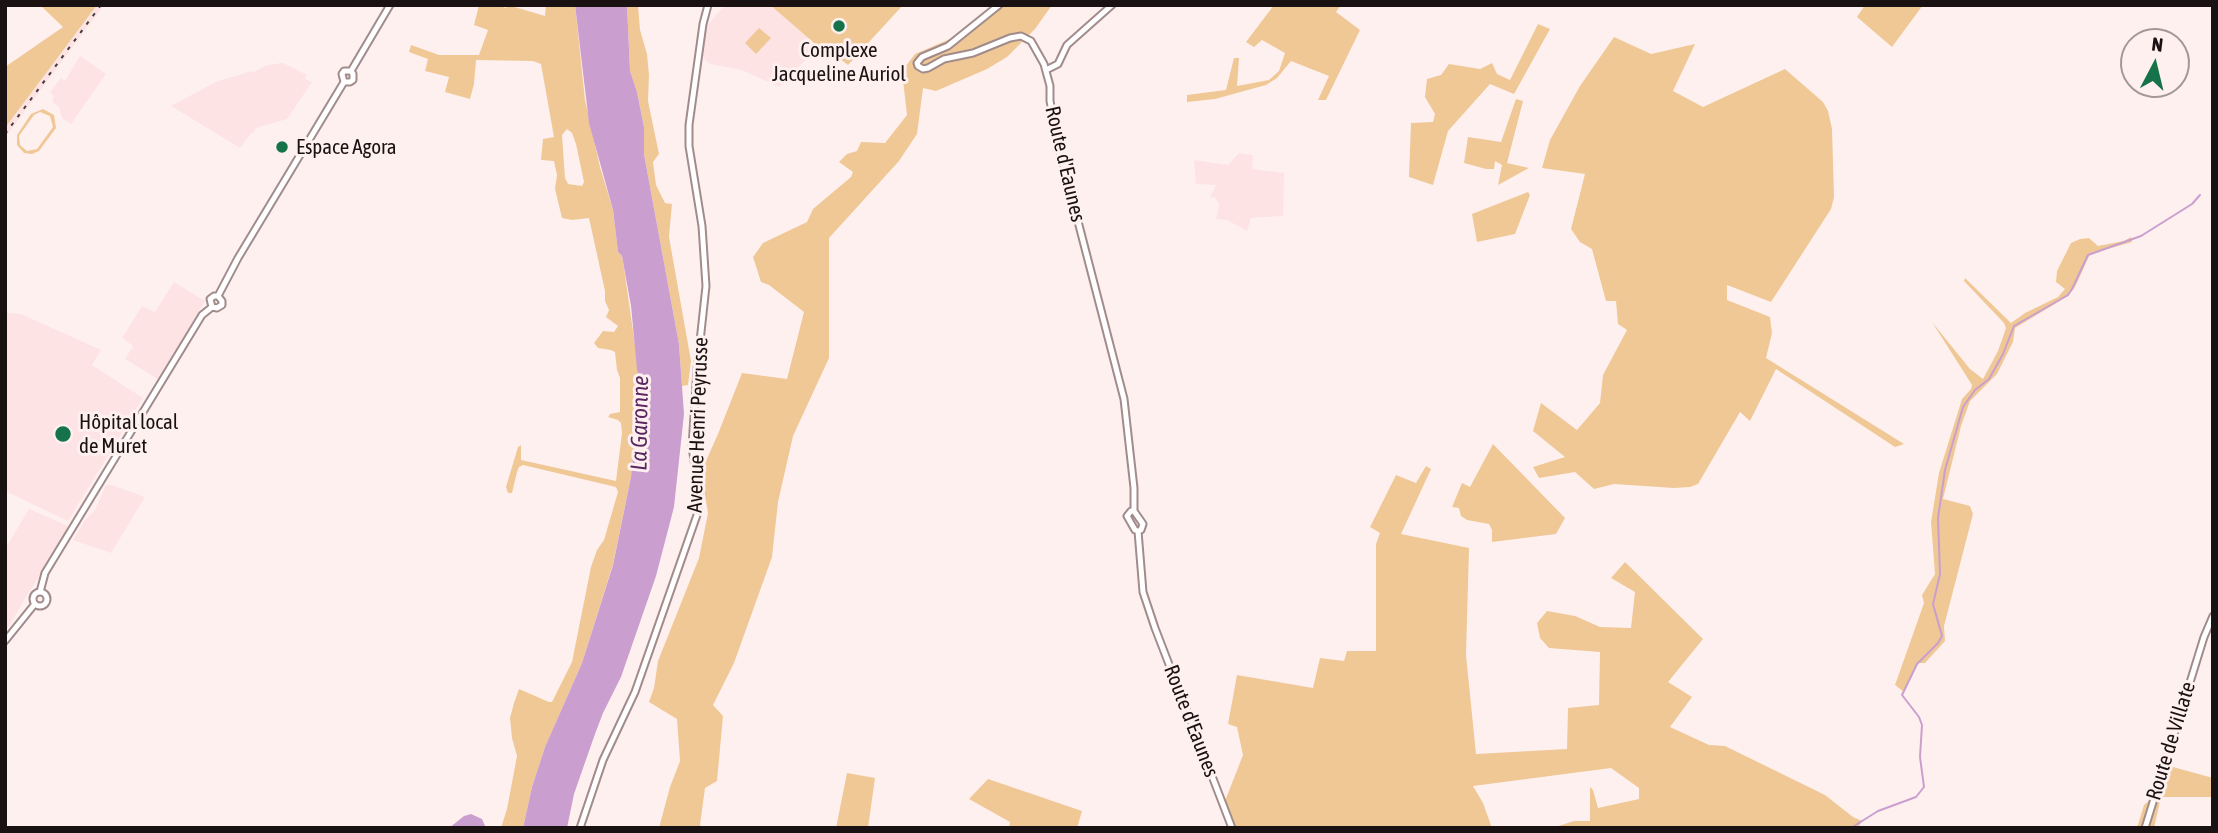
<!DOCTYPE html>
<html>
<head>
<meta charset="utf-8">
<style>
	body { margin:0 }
	#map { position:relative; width:2218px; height:833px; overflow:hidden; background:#fff0f0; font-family:"Asap Condensed",sans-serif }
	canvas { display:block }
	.frame { position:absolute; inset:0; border:7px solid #1a1212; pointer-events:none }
	.north { position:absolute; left:2120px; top:28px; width:70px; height:70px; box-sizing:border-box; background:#fff0f0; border:2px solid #a39797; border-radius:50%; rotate:7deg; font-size:19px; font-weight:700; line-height:28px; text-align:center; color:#1a1212 }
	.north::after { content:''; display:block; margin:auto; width:24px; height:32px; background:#167349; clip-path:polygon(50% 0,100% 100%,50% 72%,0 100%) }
</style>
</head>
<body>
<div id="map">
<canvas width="2218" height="833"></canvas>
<div class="frame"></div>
<div class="north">N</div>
</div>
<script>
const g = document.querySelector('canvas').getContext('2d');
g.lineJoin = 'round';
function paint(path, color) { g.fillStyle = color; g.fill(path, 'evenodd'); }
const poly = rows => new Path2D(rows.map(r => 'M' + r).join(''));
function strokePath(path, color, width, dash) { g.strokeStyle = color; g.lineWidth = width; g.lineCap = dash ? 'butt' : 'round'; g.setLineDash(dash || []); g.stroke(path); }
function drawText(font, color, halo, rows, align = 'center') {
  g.font = font + ' "Asap Condensed",sans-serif'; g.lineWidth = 6; g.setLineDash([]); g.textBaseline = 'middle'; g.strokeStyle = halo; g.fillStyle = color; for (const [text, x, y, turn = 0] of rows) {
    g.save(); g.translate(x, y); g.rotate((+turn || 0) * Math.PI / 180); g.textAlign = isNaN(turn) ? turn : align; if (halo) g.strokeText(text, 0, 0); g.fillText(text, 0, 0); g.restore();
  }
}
paint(poly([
	[97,5,104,5,5,138,5,128],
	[725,5,770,5,818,47,779,87,742,70,710,64,705,60,702,53,705,28],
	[80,56,106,74,71,124,62,118,59,107,52,102,54,96,50,92,61,78,65,81],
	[283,63,307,75,305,79,312,82,287,119,256,128,253,133,251,133,240,148,171,106,216,82,251,71,252,73,267,65],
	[1239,153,1253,155,1252,169,1284,173,1283,216,1251,218,1247,231,1227,220,1216,219,1219,205,1216,198,1210,197,1216,185,1196,184,1194,160,1228,165],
	[174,282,205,301,158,379,125,359,133,346,122,338,142,306,155,312],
	[5,313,21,314,101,350,92,365,143,398,68,521,5,491],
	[106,485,112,485,145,497,111,553,73,540,85,520,95,510],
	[29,509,66,525,68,528,5,632,5,549]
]), '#fde3e3');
paint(poly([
	[40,5,97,5,5,128,5,67,63,27],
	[479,5,496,5,506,8,508,5,545,16,546,5,575,5,585,100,600,167,613,210,618,252,622,256,624,268,641,387,641,410,634,443,631,477,613,564,582,663,545,747,532,787,523,828,501,828,507,809,517,756,512,738,510,718,514,703,519,689,549,702,552,702,572,662,591,567,597,550,604,540,618,492,616,487,523,465,519,467,517,472,512,493,508,493,506,487,518,447,521,445,521,460,616,481,622,433,621,423,618,420,608,417,610,414,620,412,620,378,617,370,615,352,611,350,598,348,594,343,603,331,614,332,618,326,606,317,609,310,605,301,605,291,589,218,572,220,562,218,555,189,557,175,554,161,541,160,543,139,554,137,541,64,533,61,476,60,474,84,470,99,445,92,449,77,425,71,428,59,409,52,411,45,439,55,479,55,488,30,474,25],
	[567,129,572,133,576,144,584,182,582,186,568,184,565,178,562,135],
	[627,5,638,5,640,30,647,54,649,75,648,101,659,154,653,162,656,185,665,203,672,204,669,237,691,361,688,385,682,386,679,344,644,154,644,127,637,92,630,71],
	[770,5,903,5,848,65,832,53,821,49],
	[996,5,1052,5,1035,29,1007,57,987,69,936,91,923,88,917,134,899,161,829,238,829,358,793,436,778,502,772,557,734,663,713,705,723,716,717,781,705,788,700,825,703,828,659,828,670,787,680,761,677,719,649,702,654,688,658,661,699,558,708,513,701,472,718,434,742,373,787,379,804,312,769,285,761,282,753,257,763,243,807,222,813,209,851,177,853,172,839,162,847,154,857,151,861,142,885,143,907,115,902,71,915,54,957,36],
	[1274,5,1341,5,1336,12,1360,30,1326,100,1318,100,1329,76,1291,61,1277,78,1266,85,1215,99,1187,102,1187,95,1226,90,1234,58,1239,58,1237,86,1269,80,1279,71,1285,53,1262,40,1254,47,1246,42],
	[1865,5,1923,5,1892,47,1857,17],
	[1538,24,1550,29,1514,94,1490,84,1448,131,1433,185,1409,177,1411,123,1433,122,1435,114,1425,97,1427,79,1441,75,1449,64,1480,69,1492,63,1497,74,1510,80],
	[759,28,771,38,756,54,745,43],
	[1614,37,1651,54,1695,44,1673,91,1703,107,1785,69,1823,102,1828,111,1832,129,1834,197,1831,209,1771,302,1727,285,1727,300,1770,317,1772,333,1766,358,1904,444,1895,447,1776,369,1750,421,1740,412,1698,484,1690,487,1674,488,1614,484,1594,489,1575,472,1539,478,1533,467,1565,457,1533,431,1541,403,1577,430,1600,403,1603,375,1627,330,1618,324,1616,301,1606,301,1592,249,1580,242,1571,229,1585,174,1542,168,1550,140,1580,86],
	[1516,99,1523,101,1507,163,1529,168,1498,185,1502,165,1495,161,1494,169,1486,169,1464,163,1468,137,1501,142],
	[43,109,54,115,56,128,39,151,32,154,24,153,17,145,17,135,31,114],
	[40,112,50,116,53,127,37,149,27,151,20,145,19,136,34,115],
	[1528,192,1530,195,1515,234,1477,242,1472,214],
	[2131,237,2132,242,2090,254,2075,287,2068,296,2015,328,2013,342,1997,374,1970,401,1961,426,1943,499,1970,506,1973,514,1944,626,1945,641,1925,663,1918,663,1904,692,1895,685,1924,603,1922,595,1935,574,1931,522,1939,473,1962,399,1971,389,1972,385,1932,322,1970,369,1983,379,1998,351,2006,328,2004,323,1964,281,1965,278,2011,323,2025,313,2058,297,2065,289,2056,282,2057,271,2071,243,2080,239,2089,238,2098,246,2124,241],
	[1493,444,1565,518,1556,534,1492,542,1492,530,1489,524,1467,520,1461,516,1459,508,1452,507,1462,483,1470,487],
	[1426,466,1431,469,1401,534,1469,548,1466,655,1476,754,1567,749,1568,708,1599,705,1600,652,1549,648,1540,638,1537,623,1547,611,1575,616,1600,627,1631,628,1635,592,1611,578,1625,562,1703,639,1668,682,1692,697,1670,727,1709,745,1725,746,1825,795,1853,817,1862,821,1858,828,1552,828,1574,821,1590,821,1590,787,1593,790,1598,808,1639,799,1639,788,1611,768,1473,786,1483,803,1492,828,1236,828,1225,801,1243,755,1237,727,1228,724,1237,675,1313,688,1320,658,1344,661,1347,651,1376,651,1376,544,1380,533,1370,527,1396,475,1416,483],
	[2162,764,2213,778,2213,797,2161,797,2154,828,2137,828,2144,805,2151,799],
	[847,773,875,778,868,828,836,828],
	[988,779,1082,811,1077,828,1009,828,1010,822,969,799]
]), '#efc896');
paint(poly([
	[575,5,627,5,630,71,637,92,644,127,644,154,679,344,684,414,674,507,656,576,621,677,603,713,595,734,574,794,567,828,523,828,532,787,545,747,582,663,613,565,631,477,634,443,641,410,641,387,637,369,631,306,622,256,618,252,613,210,589,123],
	[471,814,482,819,486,828,449,828,464,816]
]), '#ca9fcf');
strokePath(poly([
	[1851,828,1878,811,1916,797,1924,787,1920,757,1922,725,1919,717,1902,695,1917,664,1938,643,1942,636,1933,604,1940,574,1938,518,1945,470,1963,407,1975,390,1989,379,2003,354,2014,326,2068,295,2072,289,2088,255,2141,236,2192,204,2200,195]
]), '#ca9fcf', 2);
const secondary = poly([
	[999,5,948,46,922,57,917,63,918,66,923,69,928,68,944,59,973,53,1010,38,1021,36,1031,41,1044,64,1050,86,1050,101,1059,148,1124,399,1134,488,1134,511,1143,524,1141,530,1138,531],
	[1046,70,1058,64,1067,45,1112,5],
	[351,71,390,5],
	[344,82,350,82,353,80,353,74,351,71],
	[344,82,342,74,344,71,351,71],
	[218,296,238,258,344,82],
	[212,307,217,308,222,305,222,301,218,296],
	[212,307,210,299,214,296,218,296],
	[1134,511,1131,511,1127,516,1135,530,1138,531,1143,592,1155,628,1232,828],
	'33 599a7 7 0 1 1 14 0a7 7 0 1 1-14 0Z',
	[40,592,45,573,202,315,212,307],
	[5,641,34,605],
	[580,828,603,760,635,692,697,515,699,493,692,447,697,369,706,286,702,226,689,146,689,125,703,24,708,5],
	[2145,828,2204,637,2213,616]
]);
strokePath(secondary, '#a18b8b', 9);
strokePath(secondary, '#fff', 5);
strokePath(poly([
	[5,134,101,5]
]), '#463c3c', 2, [3.5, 7]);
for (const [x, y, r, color] of [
	[839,26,7,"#167349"],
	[282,147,7,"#167349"],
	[63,434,9,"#167349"]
]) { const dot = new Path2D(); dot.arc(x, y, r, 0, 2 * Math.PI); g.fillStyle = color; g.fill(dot); strokePath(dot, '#fff0f0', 2.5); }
drawText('21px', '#1a1212', '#fff0f0', [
	["Complexe",839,50,"center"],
	["Jacqueline Auriol",839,74,"center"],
	["Espace Agora",296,147],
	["Hôpital local",79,422],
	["de Muret",79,446]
], 'left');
drawText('21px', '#1a1212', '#fff0f0', [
	["Route d'Eaunes",1065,164,77],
	["Avenue Henri Peyrusse",698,425,-88],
	["Route d'Eaunes",1191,721,69],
	["Route de Villate",2171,741,-73]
]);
drawText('italic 23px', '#5a2761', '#fff0f0', [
	["La Garonne",640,423,-89]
]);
</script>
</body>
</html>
